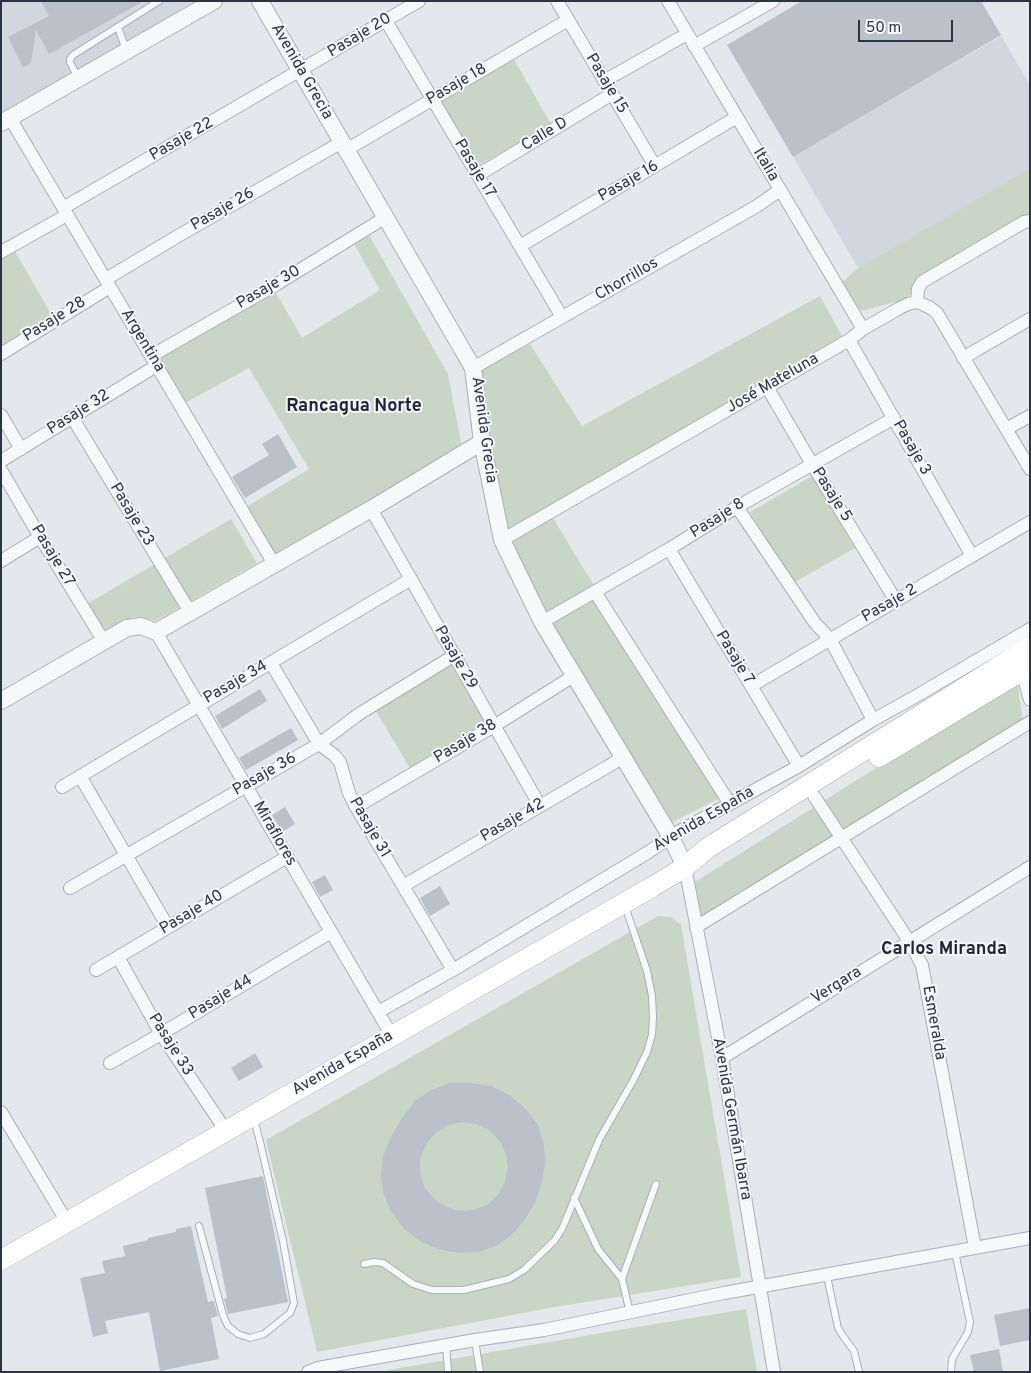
<!DOCTYPE html>
<html>
<head>
<meta charset="utf-8">
<style>
	body { margin:0 }
	#map { position:relative; width:1031px; height:1373px; overflow:hidden; background:#e4e7ec; font-family:Overpass,sans-serif }
	canvas { display:block }
	.frame { position:absolute; inset:0; border:2px solid #2b3445; pointer-events:none }
	.scale { position:absolute; left:858px; top:20px; width:95px; height:22px; box-sizing:border-box; border:2px solid #2b3445; border-top:0; padding-left:6px; font-size:15px; line-height:18px; white-space:nowrap; color:#2b3445; -webkit-text-stroke:4px #f4f6f9; paint-order:stroke }
</style>
</head>
<body>
<div id="map">
<canvas width="1031" height="1373"></canvas>
<div class="frame"></div>
<div class="scale">50 m</div>
</div>
<script>
const g = document.querySelector('canvas').getContext('2d');
g.lineJoin = 'round';
function paint(path, color) { g.fillStyle = color; g.fill(path, 'evenodd'); }
const poly = rows => new Path2D(rows.map(r => 'M' + r).join(''));
function strokePath(path, color, width, dash) { g.strokeStyle = color; g.lineWidth = width; g.lineCap = dash ? 'butt' : 'round'; g.setLineDash(dash || []); g.stroke(path); }
function drawText(font, color, halo, rows, align = 'center') {
  g.font = font + ' Overpass,sans-serif'; g.lineWidth = 4; g.setLineDash([]); g.textBaseline = 'middle'; g.strokeStyle = halo; g.fillStyle = color; for (const [text, x, y, turn = 0] of rows) {
    g.save(); g.translate(x, y); g.rotate((+turn || 0) * Math.PI / 180); g.textAlign = isNaN(turn) ? turn : align; if (halo) g.strokeText(text, 0, 0); g.fillText(text, 0, 0); g.restore();
  }
}
paint(poly([
	[1,1,194,1,75,74,1,113],
	[1001,36,1030,85,1030,168,858,268,793,157]
]), '#d2d6de');
paint(poly([
	[512,56,551,124,476,167,437,99],
	[1030,168,1030,221,918,289,903,300,861,311,841,283,858,268],
	[369,235,448,374,462,448,275,557,246,507,309,469,249,368,185,403,158,358,275,291,302,338,380,290,354,244],
	[12,246,55,321,1,354,1,252],
	[820,296,842,336,547,508,722,797,673,822,543,612,507,541,478,371,530,344,582,426],
	[812,476,855,548,793,583,750,512],
	[231,519,257,563,156,621,133,617,104,634,87,604],
	[452,659,489,724,411,770,373,706],
	[1017,679,1024,730,700,929,695,882],
	[658,916,671,917,681,925,741,1277,549,1308,317,1352,266,1140],
	[746,1309,757,1372,377,1372,625,1329]
]), '#c9d6c5');
paint(poly([
	[41,1,144,1,49,54,36,30,31,63,23,67,8,37,49,16],
	[802,1,981,1,1001,35,793,157,727,45],
	[278,434,297,467,245,498,232,477,269,455,262,444],
	[260,689,267,701,222,729,215,716],
	[291,728,298,740,246,770,239,758],
	[285,807,295,824,282,832,272,815],
	[325,875,333,890,320,897,312,882],
	[440,886,450,904,430,916,420,898],
	[255,1053,263,1067,239,1081,231,1068],
	[450,1083,470,1083,491,1086,509,1095,525,1108,538,1125,544,1144,545,1162,542,1182,536,1201,525,1220,511,1235,496,1246,479,1252,459,1253,438,1249,420,1241,403,1228,391,1211,383,1193,381,1176,383,1157,391,1137,402,1118,415,1101,431,1090],
	[462,1122,476,1124,489,1130,500,1141,506,1154,508,1168,505,1182,498,1195,487,1205,473,1210,459,1211,445,1206,433,1198,424,1186,420,1172,420,1158,426,1144,435,1133,447,1126],
	[263,1176,288,1302,228,1314,224,1299,227,1298,205,1188],
	[191,1226,208,1302,214,1301,218,1316,211,1318,219,1359,160,1371,149,1312,105,1321,108,1333,93,1337,80,1278,105,1273,102,1261,125,1256,123,1246,148,1240,148,1238,176,1232,176,1229],
	[1030,1308,1030,1340,1000,1346,994,1315],
	[999,1349,1003,1372,974,1372,970,1355]
]), '#bbc0ca');
const service = poly([
	[118,27,126,50],
	[78,78,70,62,70,59,73,55,159,1],
	[574,1198,598,1249,622,1279],
	[199,1226,223,1315,228,1326,238,1334,250,1338,264,1334,290,1313,294,1303,283,1241,260,1142,254,1119],
	[364,1264,374,1262,383,1263,413,1284,432,1290,464,1290,509,1279,524,1270,555,1240,563,1227,599,1140,634,1079,647,1052,652,1035,653,1017,652,996,647,971,625,906],
	[827,1276,838,1328,843,1336,854,1351,859,1372],
	[630,1313,622,1279,624,1273,656,1184],
	[475,1340,480,1372],
	[446,1345,448,1372],
	[951,1372,952,1359,968,1332,970,1322,955,1252]
]);
const minor = poly([
	[557,1,655,166],
	[668,1,863,329],
	[386,21,562,317],
	[694,46,773,1],
	[604,81,687,34],
	[10,118,274,564],
	[346,150,568,20],
	[478,175,612,94],
	[63,208,419,1],
	[520,246,737,117],
	[1,252,67,215],
	[106,279,178,236,342,142],
	[917,302,929,307,937,313,1030,469],
	[917,302,918,289,922,282,1024,222,1030,221],
	[849,340,972,556],
	[1,354,110,287],
	[151,356,277,284,386,217],
	[963,358,1030,319],
	[473,368,757,206,780,190],
	[767,387,812,464,896,601],
	[1,415,21,449],
	[72,417,190,612],
	[1006,429,1030,416],
	[1,461,156,366],
	[1,470,40,537,103,640],
	[737,507,815,623,830,639,873,720],
	[371,509,540,806],
	[502,540,849,340,863,329,898,309,908,304,917,302],
	[669,549,799,766],
	[1,561,40,537],
	[595,592,730,804],
	[542,622,669,549,737,507,894,418],
	[156,632,392,1036],
	[271,663,319,744,334,755,340,762,349,793,356,807,453,970],
	[1020,664,1030,700],
	[751,686,1030,522],
	[80,776,168,927],
	[62,787,411,579],
	[814,796,909,941,922,965,975,1248],
	[356,807,494,726,575,675],
	[685,867,722,1058,774,1372],
	[403,886,624,757],
	[70,888,319,744,359,714,455,655],
	[696,927,1030,722],
	[118,957,161,1034,226,1131],
	[96,970,287,857],
	[378,1012,453,970,647,853,680,831,799,766,873,720,918,695,1030,629],
	[722,1058,1030,867],
	[110,1063,161,1034,331,932],
	[1,1112,67,1222],
	[308,1372,318,1368,475,1340,544,1330,724,1293,1030,1238]
]);
const tertiary = poly([
	[260,1,473,368,482,442,502,540,542,622,671,837,685,867],
	[1,123,214,1],
	[1,701,127,628,141,626,156,632,371,509,482,442]
]);
const primary = poly([
	[879,757,1030,666],
	[1,1260,652,887,685,867,709,847,1030,647]
]);
strokePath(service, '#a9aeb7', 8);
strokePath(minor, '#a9aeb7', 14);
strokePath(tertiary, '#a9aeb7', 18);
strokePath(primary, '#a3abb8', 21);
strokePath(service, '#f7f8fa', 6);
strokePath(minor, '#f7f8fa', 12);
strokePath(tertiary, '#f7f8fa', 16);
strokePath(primary, '#fff', 20);
drawText('16px', '#2b3445', '#f4f6f9', [
	["Pasaje 20",360,36,-31],
	["Avenida Grecia",301,72,60],
	["Pasaje 15",606,84,59],
	["Pasaje 18",457,85,-30],
	["Calle D",545,135,-31],
	["Pasaje 22",182,140,-30],
	["Italia",765,165,59],
	["Pasaje 17",474,169,59],
	["Pasaje 16",629,182,-30],
	["Pasaje 26",223,210,-30],
	["Chorrillos",627,280,-30],
	["Pasaje 30",269,288,-30],
	["Pasaje 28",55,320,-32],
	["Argentina",142,341,59],
	["José Mateluna",773,384,-30],
	["Pasaje 32",79,413,-32],
	["Avenida Grecia",483,430,82],
	["Pasaje 3",911,448,60],
	["Pasaje 5",831,495,58],
	["Pasaje 23",131,515,59],
	["Pasaje 8",718,519,-32],
	["Pasaje 27",52,556,59],
	["Pasaje 2",890,604,-30],
	["Pasaje 29",455,658,60],
	["Pasaje 7",734,658,59],
	["Pasaje 34",236,683,-30],
	["Pasaje 38",466,742,-31],
	["Pasaje 36",265,775,-30],
	["Avenida España",704,820,-30],
	["Pasaje 42",513,821,-30],
	["Pasaje 31",369,828,60],
	["Miraflores",274,834,60],
	["Pasaje 40",192,913,-31],
	["Vergara",837,986,-32],
	["Pasaje 44",221,998,-31],
	["Esmeralda",933,1023,80],
	["Pasaje 33",170,1045,58],
	["Avenida España",343,1064,-30],
	["Avenida Germán Ibarra",731,1119,80]
]);
drawText('bold 18px', '#1d2536', '#f4f6f9', [
	["Rancagua Norte",354,407],
	["Carlos Miranda",944,950]
]);
</script>
</body>
</html>
